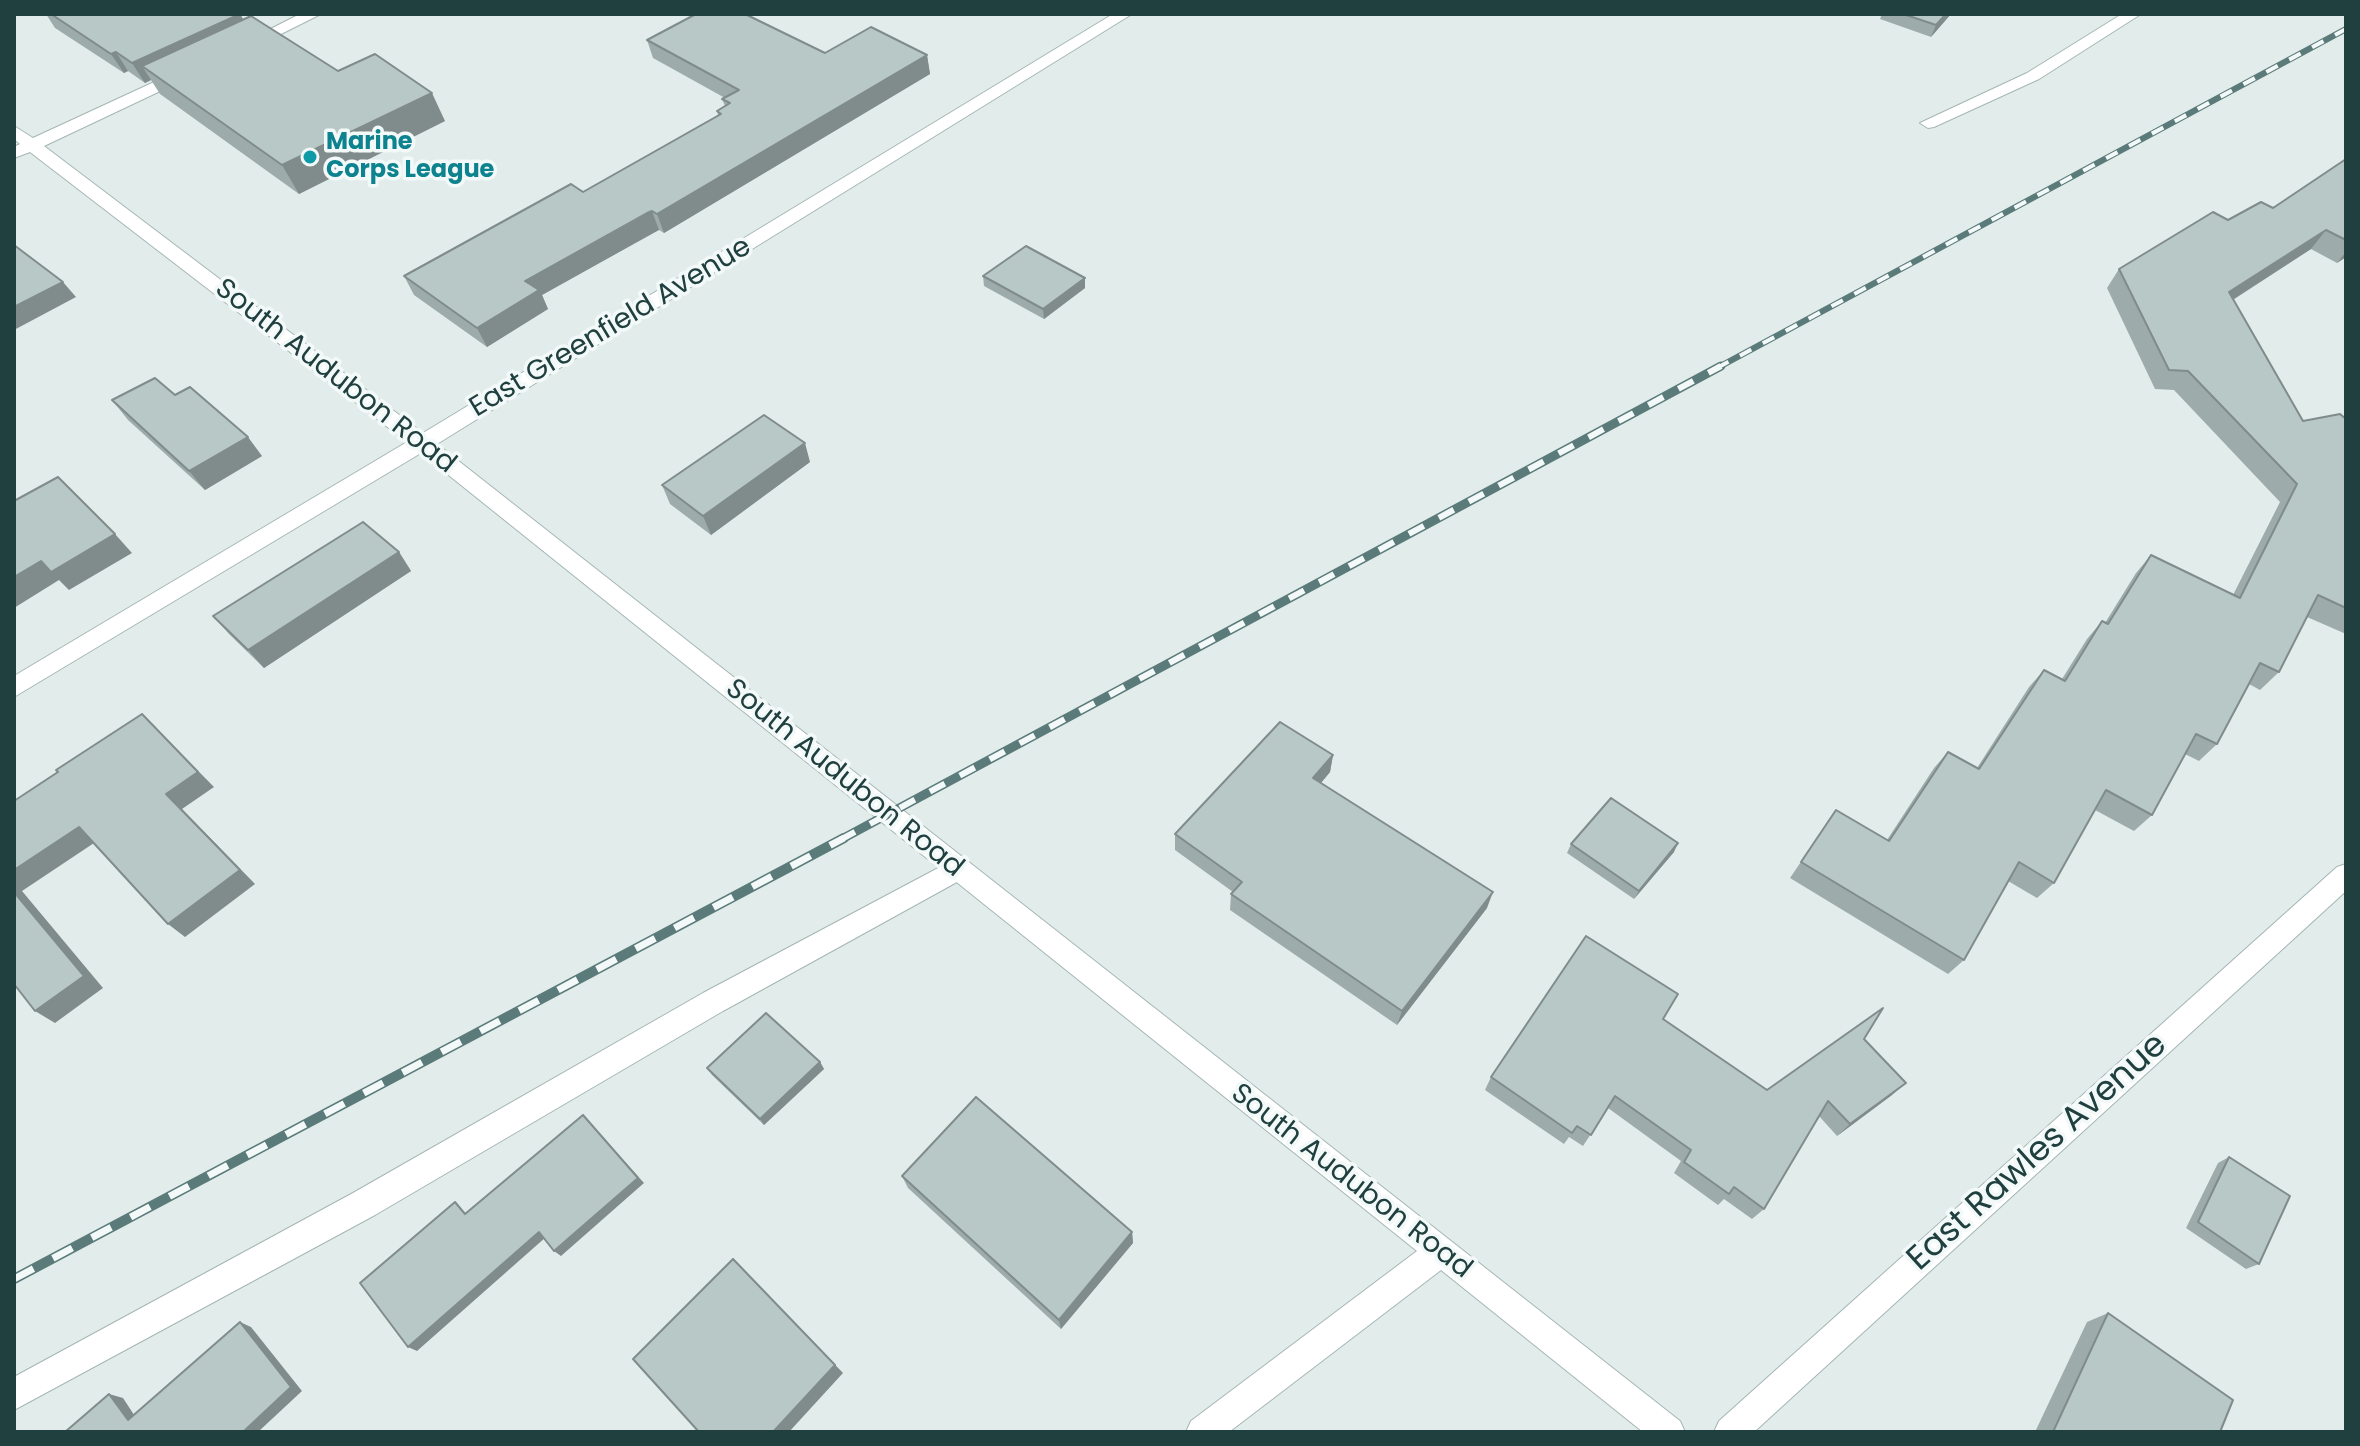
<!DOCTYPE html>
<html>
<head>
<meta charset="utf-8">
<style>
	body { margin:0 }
	#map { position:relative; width:2360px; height:1446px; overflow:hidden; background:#e2edeb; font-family:Poppins,sans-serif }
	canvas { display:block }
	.frame { position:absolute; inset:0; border:16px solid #204040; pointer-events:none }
</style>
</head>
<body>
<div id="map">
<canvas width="2360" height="1446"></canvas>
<div class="frame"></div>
</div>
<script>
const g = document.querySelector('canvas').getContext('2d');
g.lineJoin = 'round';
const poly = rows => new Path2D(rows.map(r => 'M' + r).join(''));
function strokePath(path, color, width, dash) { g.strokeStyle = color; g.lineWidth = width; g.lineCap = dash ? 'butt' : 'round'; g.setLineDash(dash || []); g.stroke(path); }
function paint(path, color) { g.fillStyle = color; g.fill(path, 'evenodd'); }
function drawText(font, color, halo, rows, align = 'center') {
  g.font = font + ' Poppins,sans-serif'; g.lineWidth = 7; g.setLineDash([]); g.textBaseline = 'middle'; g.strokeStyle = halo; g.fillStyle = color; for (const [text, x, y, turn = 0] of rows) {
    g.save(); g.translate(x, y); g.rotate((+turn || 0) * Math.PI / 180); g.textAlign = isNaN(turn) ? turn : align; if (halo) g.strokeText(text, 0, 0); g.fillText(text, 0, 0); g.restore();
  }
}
const lane = poly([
	[2122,14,2141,14,2039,79,1934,127,1928,128,1920,123,2027,73,2122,14],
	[957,858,966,861,970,869,966,877,723,1011,375,1215,14,1410,14,1377,353,1193,703,993,957,858]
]);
const street = poly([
	[300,14,321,14,253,48,241,48,239,45,300,14],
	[1113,14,1132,14,437,444,1680,1421,1685,1432,1643,1432,1441,1270,1229,1432,1186,1432,1191,1421,1417,1251,421,453,14,697,14,676,407,442,30,152,14,158,14,147,20,144,14,139,14,126,33,138,178,71,190,71,190,77,44,146,423,433,1113,14],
	[2346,864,2346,891,1754,1432,1714,1432,1719,1421,2337,867,2346,864]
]);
strokePath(lane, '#a4b6b4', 2);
strokePath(street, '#a4b6b4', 2);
paint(lane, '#fff');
paint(street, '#fff');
const railFar2 = poly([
	[1717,368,2346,29]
]);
const railFar1 = poly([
	[840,840,1721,366]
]);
const rail = poly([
	[14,1279,844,838]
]);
strokePath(railFar2, '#5b7b7b', 6);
strokePath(railFar1, '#5b7b7b', 9);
strokePath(rail, '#5b7b7b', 10);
strokePath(railFar2, '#f3f9f8', 4, [13]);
strokePath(railFar1, '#f3f9f8', 6, [17]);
strokePath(rail, '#f3f9f8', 7, [22]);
paint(poly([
	[46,14,240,14,243,19,338,71,445,121,299,194,160,94,151,80,145,83,128,71,124,73,55,28],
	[1882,14,1951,14,1931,37,1880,19],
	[647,40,825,53,927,55,930,74,664,233,659,230,654,232,542,295,548,309,487,347,414,295,404,276,583,192,718,115,717,111,725,106,722,99,725,98,653,58],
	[2346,159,2346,257,2337,263,2311,249,2233,300,2303,421,2346,419,2346,634,2307,617,2279,672,2260,690,2249,684,2217,744,2199,761,2185,754,2152,815,2134,831,2095,810,2054,883,2037,898,2008,881,1964,960,1948,974,1790,878,1836,810,1887,840,1934,768,1948,752,1977,768,2029,687,2044,670,2062,679,2087,639,2102,621,2105,623,2136,573,2151,555,2233,595,2280,502,2174,390,2155,389,2107,288,2119,269,2228,220,2273,208],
	[983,276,1085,288,1044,319,984,286],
	[112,400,262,456,205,490,128,420],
	[810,462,711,535,670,504,662,485],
	[399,552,411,571,264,668,229,634,213,616],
	[1333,755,1330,772,1321,783,1487,908,1397,1025,1230,910,1231,894,1233,892,1175,850,1175,834],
	[1571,844,1674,852,1634,899,1567,853],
	[1663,1019,1767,1090,1864,1039,1892,1095,1837,1136,1819,1116,1764,1209,1752,1219,1724,1199,1718,1205,1674,1173,1681,1161,1608,1108,1583,1146,1569,1137,1564,1144,1485,1090,1491,1077],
	[820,1062,824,1069,764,1125,712,1075,707,1068],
	[2229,1157,2259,1264,2246,1269,2186,1228,2218,1163],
	[902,1176,1132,1232,1133,1243,1061,1329,908,1188],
	[2108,1313,2220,1432,2035,1432,2087,1322]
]), '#9dacaa');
paint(poly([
	[240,14,251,33,142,66,151,80,145,83,132,63],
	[1946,14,1951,14,1931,37,1936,25],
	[116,52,128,71,124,73,111,54],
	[927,55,930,74,664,233,657,214],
	[432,93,445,121,299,194,282,165],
	[652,211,659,230,542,295,548,309,487,347,477,328,525,281],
	[2326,230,2311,249,2215,311,2229,292],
	[2346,252,2346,257,2337,263],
	[1085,278,1085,288,1044,319,1043,309],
	[63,282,76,297,14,330,14,307],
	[248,437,262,456,205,490,189,471],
	[805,443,810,462,711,535,703,516],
	[115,534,132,553,69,590,59,580,14,608,14,577,41,561],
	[399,552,411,571,264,668,248,650],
	[142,714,214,787,182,809,255,884,185,937,168,924,166,794],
	[1333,755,1330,772,1311,795,1313,778],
	[79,827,97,841,22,891,103,988,55,1023,35,1011,14,892,14,870],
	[1678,843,1674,852,1634,899,1639,891],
	[1493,892,1487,908,1397,1025,1402,1011],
	[820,1062,824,1069,764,1125,760,1119],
	[1906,1083,1892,1095,1837,1136,1850,1124],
	[583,1115,644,1183,561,1256,554,1251],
	[539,1232,546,1237,417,1351,408,1347],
	[1132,1232,1133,1243,1061,1329,1059,1320],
	[733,1259,843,1373,789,1432,773,1432],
	[240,1322,251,1327,302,1391,258,1432,243,1432],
	[109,1394,123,1398,140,1424,128,1420]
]), '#808c8b');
const building = poly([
	[51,14,240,14,132,63,116,52,111,54,51,14],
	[696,14,745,14,825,53,871,27,927,55,657,214,652,211,647,213,525,281,539,290,477,328,404,276,571,184,583,192,721,114,717,111,730,103,722,99,739,90,647,40,696,14],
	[1903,14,1946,14,1936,25,1903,14],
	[251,16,338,71,375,54,432,93,282,165,142,66,251,16],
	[2346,159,2346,240,2326,230,2229,292,2303,421,2340,414,2346,419,2346,608,2318,595,2279,672,2260,663,2217,744,2196,734,2152,815,2106,790,2054,883,2019,862,1964,960,1801,862,1836,810,1889,841,1948,752,1979,769,2044,670,2065,681,2102,621,2108,624,2151,555,2240,598,2297,484,2188,371,2169,370,2119,269,2213,212,2228,220,2261,202,2273,208,2346,159],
	[14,245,63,282,14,307,14,245],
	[1026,246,1085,278,1043,309,983,276,1026,246],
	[155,378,175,395,190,387,248,437,189,471,112,400,155,378],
	[764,415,805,443,703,516,662,485,764,415],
	[58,477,115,534,51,572,41,561,14,577,14,501,58,477],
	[363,522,399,552,248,650,213,616,363,522],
	[142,714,198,772,166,794,240,870,168,924,79,827,14,870,14,801,58,772,56,770,142,714],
	[1280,722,1333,755,1313,778,1493,892,1402,1011,1231,894,1242,882,1175,834,1280,722],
	[1611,798,1678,843,1639,891,1571,844,1611,798],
	[14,892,84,976,35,1011,14,984,14,892],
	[1586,936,1678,994,1663,1019,1767,1090,1883,1008,1864,1039,1906,1083,1850,1124,1828,1101,1764,1209,1734,1187,1729,1194,1684,1162,1691,1150,1615,1096,1591,1135,1577,1126,1572,1133,1491,1077,1586,936],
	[766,1013,820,1062,760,1119,707,1068,766,1013],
	[976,1097,1132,1232,1059,1320,902,1176,976,1097],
	[583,1115,638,1178,554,1251,539,1232,408,1347,360,1283,455,1202,465,1214,583,1115],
	[2229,1157,2290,1196,2259,1264,2198,1222,2229,1157],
	[733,1259,835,1365,773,1432,699,1432,633,1359,733,1259],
	[2108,1313,2233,1400,2220,1432,2053,1432,2108,1313],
	[240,1322,291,1387,243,1432,65,1432,109,1394,128,1420,240,1322]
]);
paint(building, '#b7c8c6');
strokePath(building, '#808c8b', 2);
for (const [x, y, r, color] of [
	[310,157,8,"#0f9aa8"]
]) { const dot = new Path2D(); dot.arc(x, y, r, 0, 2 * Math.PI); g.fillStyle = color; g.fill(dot); strokePath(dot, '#f3f9f8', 3); }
drawText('bold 24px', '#0d838f', '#f3f9f8', [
	["Marine",326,143],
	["Corps League",326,171]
], 'left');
drawText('28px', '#204040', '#f3f9f8', [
	["East Greenfield Avenue",611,328,-31],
	["South Audubon Road",335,377,38],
	["South Audubon Road",844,779,39],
	["South Audubon Road",1351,1182,38]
]);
drawText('34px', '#204040', '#f3f9f8', [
	["East Rawles Avenue",2038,1153,-42]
]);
</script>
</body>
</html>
